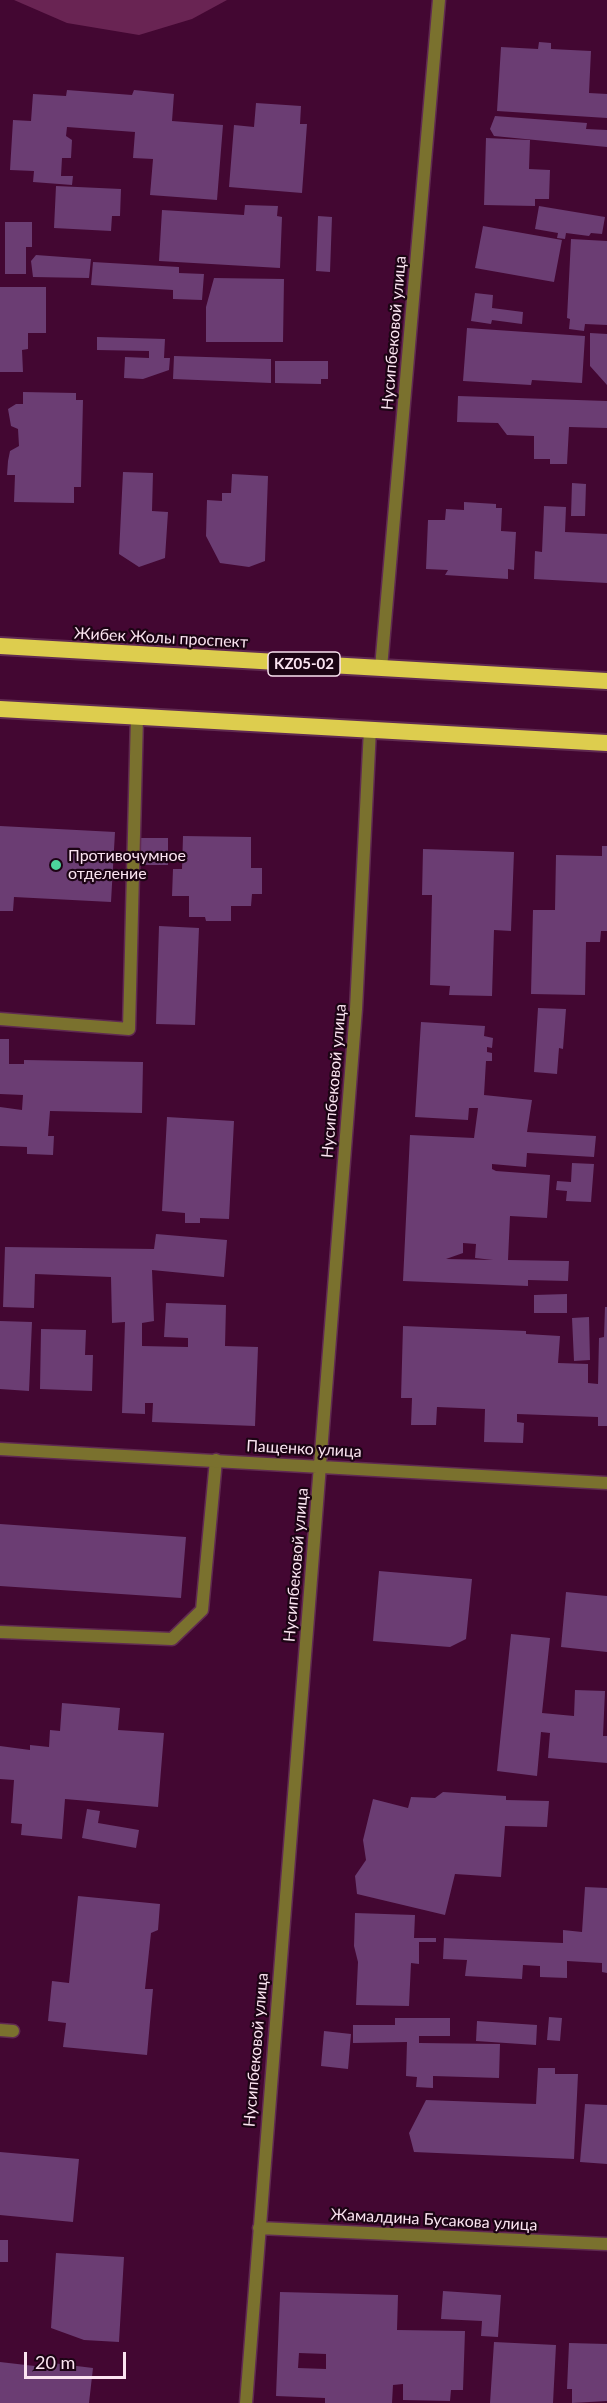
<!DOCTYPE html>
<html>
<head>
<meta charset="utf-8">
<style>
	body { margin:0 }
	#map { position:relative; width:607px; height:2403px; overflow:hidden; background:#430732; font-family:Lato,sans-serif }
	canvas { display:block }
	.scale { position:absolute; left:24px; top:2352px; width:102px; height:27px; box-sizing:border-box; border:3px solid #fbe4f1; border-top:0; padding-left:8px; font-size:18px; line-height:21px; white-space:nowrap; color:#fbe4f1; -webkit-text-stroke:4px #1c0414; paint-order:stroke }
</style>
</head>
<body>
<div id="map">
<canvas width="607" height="2403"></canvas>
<div class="scale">20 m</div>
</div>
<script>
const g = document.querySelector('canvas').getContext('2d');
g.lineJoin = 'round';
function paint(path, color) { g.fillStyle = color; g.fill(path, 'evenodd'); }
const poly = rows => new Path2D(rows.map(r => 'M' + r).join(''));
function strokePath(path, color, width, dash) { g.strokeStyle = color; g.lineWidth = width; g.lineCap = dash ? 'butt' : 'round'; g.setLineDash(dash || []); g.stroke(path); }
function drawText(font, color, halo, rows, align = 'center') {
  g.font = font + ' Lato,sans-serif'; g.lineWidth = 4.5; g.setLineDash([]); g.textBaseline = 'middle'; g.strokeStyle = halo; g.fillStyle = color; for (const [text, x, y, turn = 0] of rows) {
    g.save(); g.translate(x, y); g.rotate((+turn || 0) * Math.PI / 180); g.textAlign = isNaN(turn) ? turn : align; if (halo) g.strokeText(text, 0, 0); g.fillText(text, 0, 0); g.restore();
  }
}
paint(poly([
	[14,0,227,0,192,19,139,35,67,23]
]), '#692453');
paint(poly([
	[539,42,551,43,551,49,591,51,589,93,607,94,607,118,497,111,501,47,538,49],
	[67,90,132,95,134,90,174,94,172,121,223,125,217,200,150,195,153,159,133,158,135,132,67,127,66,136,72,140,71,158,62,158,61,176,73,176,72,185,33,182,34,171,10,170,13,120,31,121,33,94,66,96],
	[256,103,301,106,300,124,307,124,302,193,229,187,234,125,254,127],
	[495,116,587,123,586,129,607,130,607,147,494,136,490,129],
	[486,138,530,140,529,169,550,170,549,199,535,199,535,206,484,205],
	[56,186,121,189,120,216,112,216,111,231,54,228],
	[245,205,278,206,277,216,282,217,280,268,159,261,162,210,244,215],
	[539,206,605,217,602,234,591,233,589,236,566,233,565,239,557,238,558,233,535,229],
	[318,216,332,217,330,272,316,271],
	[5,222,32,222,32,247,26,247,26,274,5,274],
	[483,226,562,240,554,282,475,268],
	[571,239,607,241,607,325,585,324,584,331,569,329,570,319,567,318],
	[36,255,91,259,89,278,33,277,31,261],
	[93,262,179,267,179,273,204,274,202,300,173,299,173,290,91,285],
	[214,278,284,279,283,342,206,342,206,307],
	[0,287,46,287,46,333,28,333,28,349,22,350,23,372,0,372],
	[475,293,493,295,492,308,523,312,522,324,492,320,491,324,471,321],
	[467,328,585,336,582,383,532,380,531,385,463,381],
	[590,333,607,334,607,385,590,366],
	[97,337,165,339,164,358,170,358,169,370,143,379,124,378,125,357,149,358,149,351,97,350],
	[174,356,271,359,271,383,173,379],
	[275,361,328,361,328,379,321,379,321,384,275,383],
	[23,392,76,393,76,400,83,400,81,487,74,487,74,503,14,502,15,475,7,475,8,461,10,451,19,446,18,429,11,426,8,409,16,404,23,404],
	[458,396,607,401,607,428,569,427,567,464,550,464,550,459,534,459,534,436,507,435,498,423,457,422],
	[123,472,153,473,152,511,168,512,165,558,139,567,119,554],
	[232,474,268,476,265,561,249,567,220,563,206,536,207,500,222,501,222,493,231,493],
	[572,483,586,484,585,516,571,516],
	[464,502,496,504,496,508,502,508,501,531,516,532,514,570,508,569,508,579,445,575,448,570,426,569,428,520,445,520,446,509,464,510],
	[544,506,566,507,565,532,607,534,607,583,534,579,535,551,542,552],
	[0,826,115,832,111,902,14,897,13,911,0,911],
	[183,836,251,837,251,868,262,868,262,894,252,894,251,906,231,906,231,921,206,921,205,917,189,917,189,896,172,896,173,869,182,869],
	[141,838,168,838,168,865,141,865],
	[602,846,607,846,607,931,601,931,600,942,586,942,585,995,531,994,533,910,555,910,556,855,602,856],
	[423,849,514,852,511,931,494,930,492,996,449,995,450,986,430,985,432,895,422,895],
	[159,926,199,928,195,1025,156,1024],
	[538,1008,566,1009,563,1049,559,1048,557,1074,534,1072],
	[421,1022,485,1026,484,1036,493,1038,492,1048,487,1047,487,1052,492,1053,492,1061,486,1061,484,1095,532,1100,527,1132,596,1136,594,1157,527,1153,526,1167,492,1164,492,1169,496,1171,550,1175,547,1218,510,1216,508,1260,569,1261,568,1281,528,1280,528,1286,403,1281,410,1135,474,1138,478,1108,469,1108,468,1120,415,1117],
	[463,1243,476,1244,475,1258,493,1260,446,1259,463,1253],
	[0,1039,9,1039,9,1064,24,1064,24,1060,143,1062,142,1113,50,1111,48,1136,54,1136,53,1155,27,1154,27,1147,0,1146,0,1107,22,1110,23,1095,0,1094],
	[167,1117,234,1121,229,1219,200,1218,200,1223,185,1223,185,1213,162,1211],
	[572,1163,594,1164,591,1202,566,1201,567,1191,556,1190,557,1181,571,1182],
	[156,1234,227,1240,224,1277,152,1270,154,1321,142,1323,142,1346,188,1347,188,1338,164,1337,166,1303,226,1305,225,1346,258,1347,255,1426,152,1422,153,1403,145,1403,145,1414,122,1413,125,1322,112,1323,111,1277,35,1274,34,1308,3,1307,5,1247,154,1249],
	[567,1294,567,1313,534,1313,534,1295],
	[605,1307,607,1307,607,1426,598,1426,598,1417,517,1414,517,1422,524,1423,523,1443,484,1442,485,1409,437,1407,436,1425,411,1425,412,1398,401,1398,403,1326,526,1331,526,1334,560,1336,558,1363,588,1364,588,1383,598,1384,599,1338,604,1337],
	[589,1317,590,1360,574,1361,572,1318],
	[0,1321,32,1322,29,1391,0,1389],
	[41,1329,86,1330,85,1355,93,1355,92,1391,40,1389],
	[0,1524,186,1537,181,1598,0,1586],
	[379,1571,472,1579,466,1639,450,1647,373,1641],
	[566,1592,607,1596,607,1652,561,1647],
	[511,1634,550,1638,542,1713,574,1716,575,1690,605,1691,603,1736,607,1736,607,1763,548,1758,550,1733,541,1732,537,1776,497,1771],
	[62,1703,120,1708,118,1730,164,1733,158,1807,65,1799,62,1839,21,1835,22,1824,11,1823,14,1780,0,1779,0,1746,30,1750,30,1745,49,1747,50,1730,60,1731],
	[443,1792,506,1796,506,1800,549,1801,547,1827,505,1826,501,1877,455,1874,445,1915,357,1894,355,1876,366,1860,363,1840,373,1799,408,1808,411,1797,435,1798],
	[87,1809,100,1811,98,1823,139,1830,136,1848,82,1838],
	[585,1887,607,1888,607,1973,602,1972,602,1963,567,1961,567,1978,540,1977,540,1966,523,1965,522,1979,465,1976,467,1960,443,1959,444,1938,563,1943,563,1930,582,1932],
	[78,1896,160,1904,158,1930,151,1933,145,1989,153,1989,147,2055,63,2047,66,2023,48,2021,52,1981,69,1983],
	[355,1913,415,1915,414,1938,436,1938,436,1942,419,1942,419,1964,411,1963,409,2006,356,2005,358,1962,354,1946],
	[549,2017,562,2018,560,2041,547,2040],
	[395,2018,450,2018,450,2036,419,2036,419,2043,500,2044,499,2078,433,2076,433,2088,416,2087,417,2077,406,2076,407,2042,353,2043,353,2025,395,2025],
	[477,2021,537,2025,536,2045,476,2041],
	[324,2031,351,2034,348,2069,321,2066],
	[538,2068,555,2068,555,2074,578,2074,574,2159,414,2152,409,2133,426,2100,536,2104],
	[585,2104,607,2105,607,2164,580,2162],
	[0,2152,79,2159,73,2222,0,2215],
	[0,2240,8,2240,8,2262,0,2262],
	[56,2253,124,2257,119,2342,84,2340,51,2328],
	[443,2291,501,2295,498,2337,481,2336,482,2321,441,2319],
	[280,2292,398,2295,397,2330,465,2331,463,2390,451,2390,450,2401,403,2400,403,2384,393,2385,392,2403,325,2403,325,2398,276,2396],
	[299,2353,326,2354,326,2369,298,2368],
	[494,2342,556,2345,553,2403,490,2403],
	[569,2343,607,2344,607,2401,572,2403,572,2389,567,2389],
	[0,2362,52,2368,52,2363,93,2368,89,2403,0,2403]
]), '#6b3d73');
const service = poly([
	[0,1019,129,1029,137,717],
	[0,1632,172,1639,202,1610,216,1460],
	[0,2030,13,2031]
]);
const minor = poly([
	[381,668,439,0],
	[0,1449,607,1483],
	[259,2228,607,2244],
	[246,2403,356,1009,370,729]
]);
const trunk = poly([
	[0,646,607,681],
	[0,709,607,743]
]);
strokePath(service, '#602a51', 15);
strokePath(minor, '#602a51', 15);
strokePath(trunk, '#602a51', 20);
strokePath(service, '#7a712e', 12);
strokePath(minor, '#7a712e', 12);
strokePath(trunk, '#ddcd4e', 16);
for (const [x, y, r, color] of [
	[56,865,6,"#4cd49b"]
]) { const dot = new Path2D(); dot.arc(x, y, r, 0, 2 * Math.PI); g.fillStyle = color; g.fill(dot); strokePath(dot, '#1c0414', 2); }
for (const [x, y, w] of [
	[304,664,72]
]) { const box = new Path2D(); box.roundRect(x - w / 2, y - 12, w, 24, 4.5); g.fillStyle = '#1c0414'; g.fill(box); strokePath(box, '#fbe4f1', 1.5); }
drawText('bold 15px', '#fbe4f1', null, [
	["KZ05-02",304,664]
]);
drawText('16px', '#fbe4f1', '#1c0414', [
	["Нусипбековой улица",394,333,-85],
	["Жибек Жолы проспект",161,638,3],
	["Нусипбековой улица",334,1081,-85],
	["Пащенко улица",304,1449,3],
	["Нусипбековой улица",296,1565,-85],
	["Нусипбековой улица",256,2050,-85],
	["Жамалдина Бусакова улица",434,2220,3]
]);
drawText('16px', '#fbe4f1', '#1c0414', [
	["Противочумное",68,856],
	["отделение",68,874]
], 'left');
</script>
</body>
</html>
